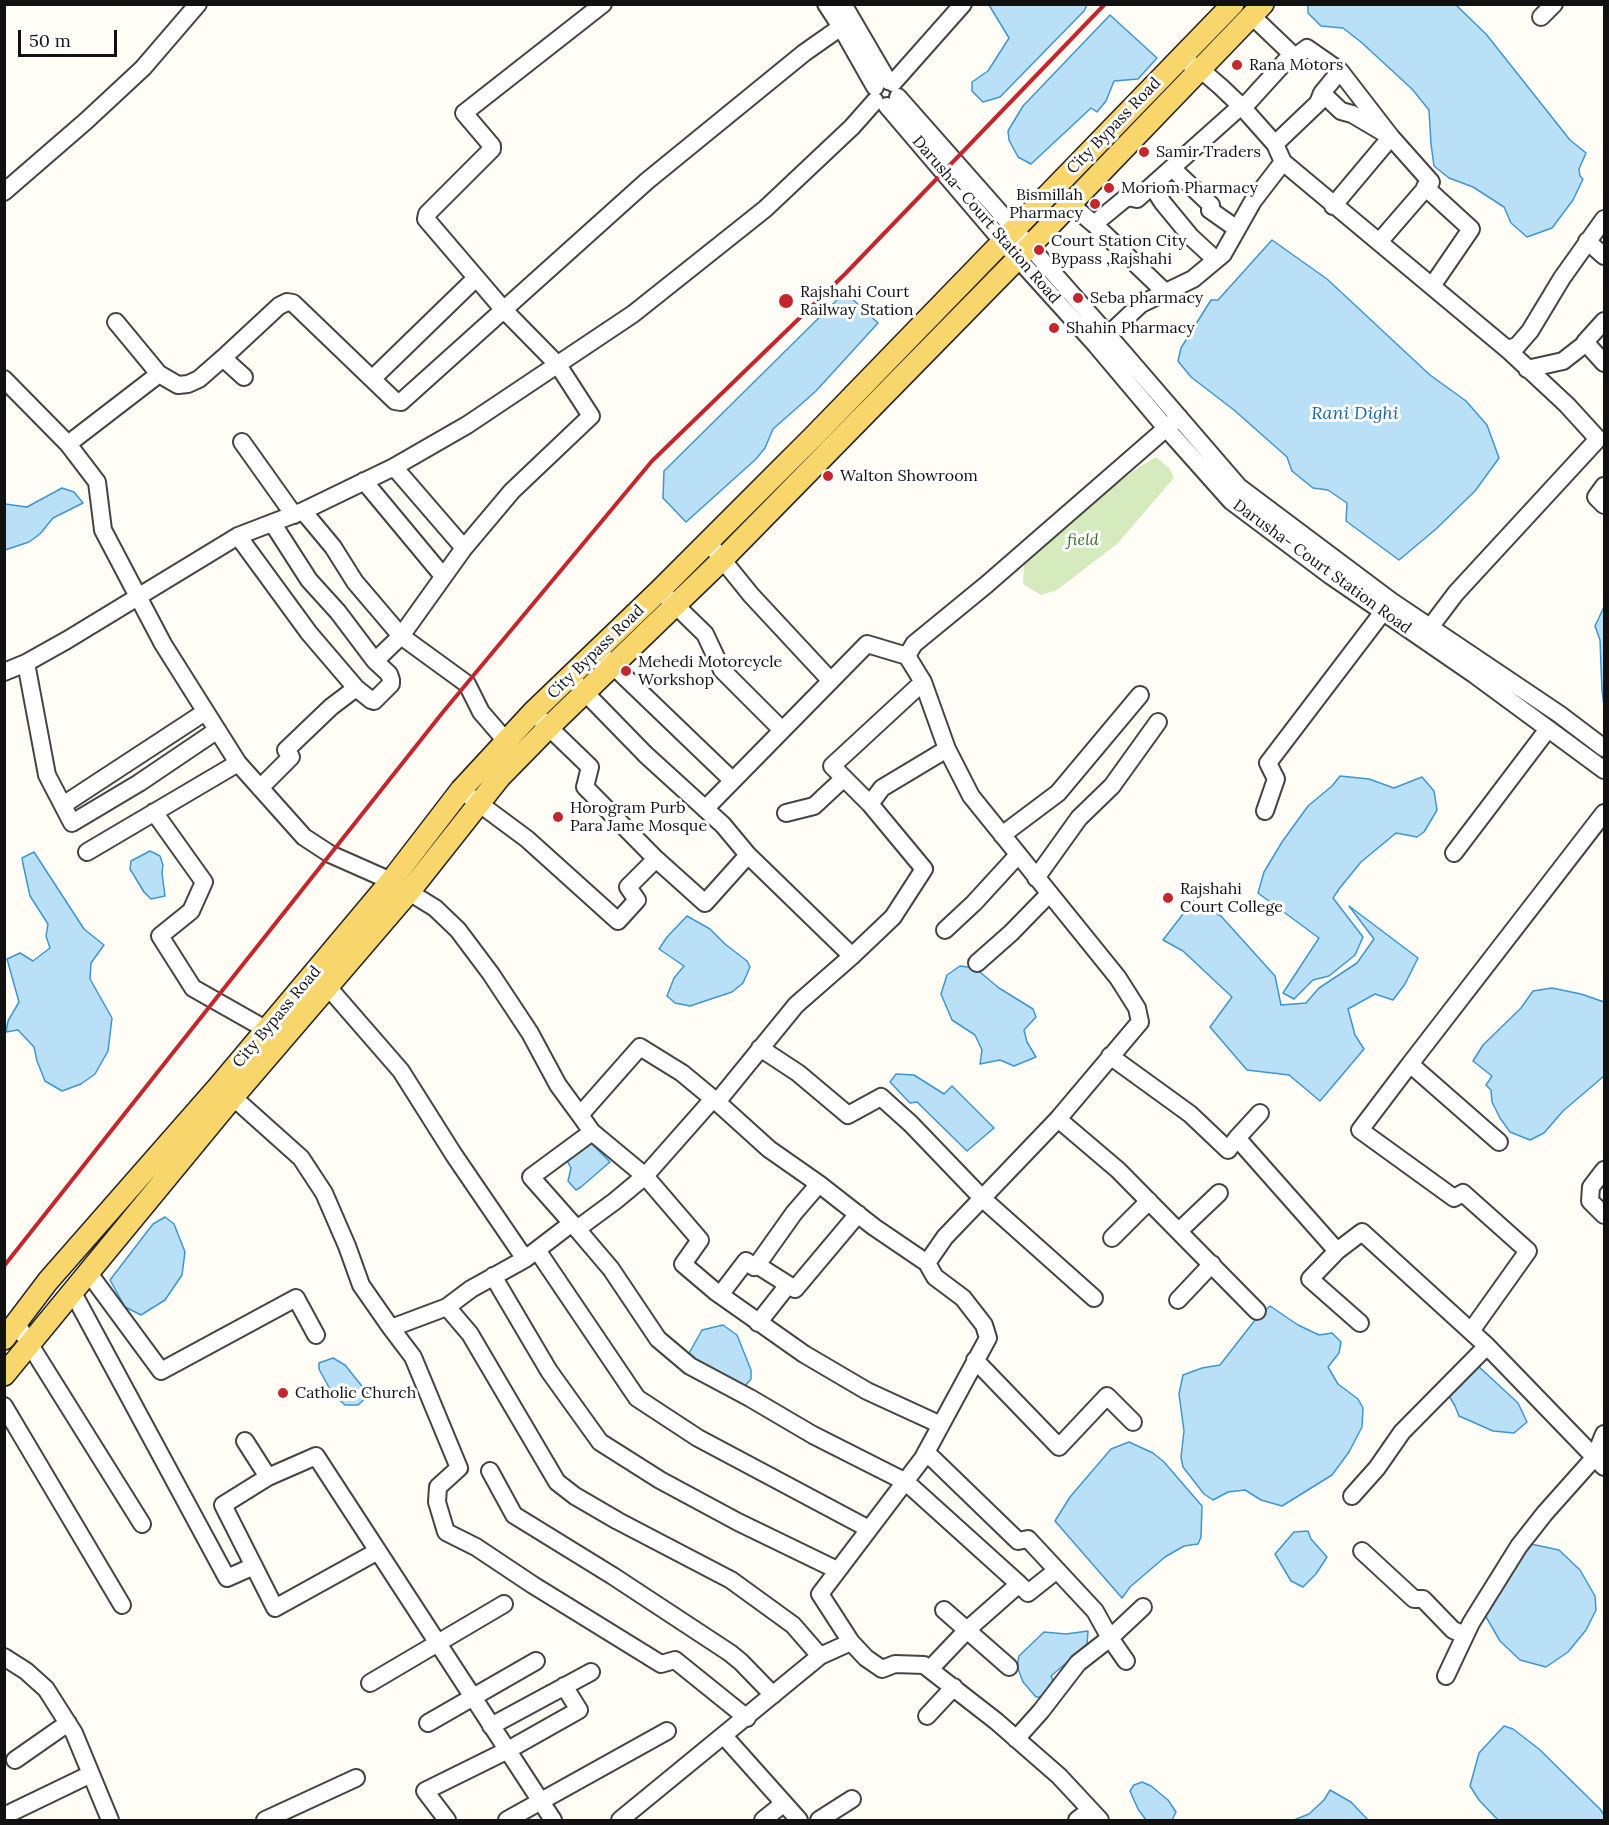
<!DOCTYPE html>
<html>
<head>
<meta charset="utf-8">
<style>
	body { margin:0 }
	#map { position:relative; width:1609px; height:1825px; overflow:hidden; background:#fffdf5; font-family:Lora,serif }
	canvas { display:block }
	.frame { position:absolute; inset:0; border:6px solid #111; pointer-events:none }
	.scale { position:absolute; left:18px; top:30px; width:99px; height:27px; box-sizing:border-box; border:3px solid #111; border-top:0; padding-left:8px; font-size:18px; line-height:21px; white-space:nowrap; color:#111; -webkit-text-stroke:4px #fff; paint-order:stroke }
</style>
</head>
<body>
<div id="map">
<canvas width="1609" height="1825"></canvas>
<div class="frame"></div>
<div class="scale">50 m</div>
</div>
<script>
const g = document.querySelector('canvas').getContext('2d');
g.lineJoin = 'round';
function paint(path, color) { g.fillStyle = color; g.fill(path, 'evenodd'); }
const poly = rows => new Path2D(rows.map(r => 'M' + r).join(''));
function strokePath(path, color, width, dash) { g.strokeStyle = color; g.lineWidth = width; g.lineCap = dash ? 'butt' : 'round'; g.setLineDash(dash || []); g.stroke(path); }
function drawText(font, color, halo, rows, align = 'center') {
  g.font = font + ' Lora,serif'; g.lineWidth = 6; g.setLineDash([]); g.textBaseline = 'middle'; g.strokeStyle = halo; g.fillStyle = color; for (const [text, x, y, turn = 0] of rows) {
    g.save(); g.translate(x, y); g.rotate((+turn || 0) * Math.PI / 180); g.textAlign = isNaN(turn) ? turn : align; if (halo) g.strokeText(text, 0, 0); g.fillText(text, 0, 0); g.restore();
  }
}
paint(poly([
	[1156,457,1170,469,1174,478,1117,544,1057,590,1041,595,1023,584,1024,563,1061,526,1139,467]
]), '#d5ebbd');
const water = poly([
	[989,5,1087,5,1084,11,1000,97,983,102,972,91,972,82,988,71,1009,38,989,5],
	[1456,5,1486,34,1570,140,1586,153,1579,169,1580,176,1583,179,1573,200,1552,228,1527,237,1511,223,1504,207,1473,187,1449,178,1434,166,1431,144,1429,110,1412,89,1361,42,1343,28,1321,26,1308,13,1308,5,1456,5],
	[1110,15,1157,58,1138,79,1114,81,1106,101,1097,112,1091,108,1031,164,1018,157,1009,140,1008,131,1023,106,1110,15],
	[1272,240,1327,279,1430,375,1466,401,1487,425,1499,458,1475,491,1436,529,1399,560,1346,521,1347,503,1328,490,1313,488,1292,471,1287,457,1234,410,1191,377,1178,361,1181,348,1211,300,1218,300,1272,240],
	[845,292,878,323,816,391,773,429,765,448,756,459,686,522,663,498,664,471,845,292],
	[62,488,74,492,83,503,53,518,40,534,29,542,5,550,5,504,27,507,62,488],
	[1604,607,1604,706,1602,691,1600,640,1595,626,1604,607],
	[1340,776,1369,779,1394,788,1422,777,1434,791,1437,810,1424,832,1417,837,1396,833,1361,862,1339,889,1333,898,1363,937,1355,955,1329,976,1313,980,1294,999,1283,993,1319,938,1258,893,1264,872,1282,842,1308,806,1332,786,1340,776],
	[150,851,160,856,163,865,162,873,165,896,151,899,144,892,130,869,131,861,150,851],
	[34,852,84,929,104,945,91,963,90,979,112,1018,108,1051,95,1074,81,1084,62,1091,45,1081,37,1061,34,1047,18,1030,6,1032,8,1021,19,1002,7,959,20,953,33,961,50,948,46,936,48,924,30,896,23,864,22,858,34,852],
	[1193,901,1221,916,1275,976,1281,1005,1306,1003,1319,988,1357,963,1374,939,1349,906,1418,958,1405,984,1393,1000,1375,994,1348,1009,1355,1035,1364,1049,1320,1101,1289,1075,1247,1070,1210,1027,1232,997,1183,951,1163,940,1193,901],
	[687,916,710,929,725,944,747,961,750,967,743,983,732,992,690,1006,675,1003,667,996,674,978,684,966,659,949,667,937,687,916],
	[960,966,975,968,999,988,1033,1009,1036,1017,1024,1030,1027,1042,1036,1057,1014,1066,1000,1060,980,1064,982,1050,975,1035,952,1020,941,994,947,975,960,966],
	[1552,988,1581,994,1604,1002,1604,1076,1563,1111,1544,1133,1530,1140,1510,1132,1500,1118,1492,1102,1491,1090,1486,1085,1492,1076,1473,1061,1483,1045,1521,1008,1533,991,1552,988],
	[896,1074,914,1075,944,1094,952,1086,994,1128,967,1151,917,1102,910,1103,890,1082,896,1074],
	[587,1139,610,1162,581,1187,576,1190,568,1181,571,1168,566,1159,587,1139],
	[165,1217,174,1224,185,1252,182,1275,165,1300,141,1315,125,1307,110,1280,153,1224,165,1217],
	[1270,1306,1298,1325,1319,1335,1332,1333,1341,1342,1339,1353,1328,1367,1338,1384,1358,1399,1363,1408,1362,1427,1349,1452,1332,1475,1282,1506,1261,1500,1245,1490,1228,1492,1213,1500,1204,1494,1183,1467,1181,1457,1184,1431,1179,1394,1183,1375,1202,1368,1220,1365,1255,1320,1270,1306],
	[723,1325,737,1335,751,1370,751,1379,739,1393,688,1355,702,1330,723,1325],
	[333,1358,345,1365,369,1395,358,1405,345,1405,332,1393,319,1369,319,1363,333,1358],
	[1477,1365,1518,1403,1527,1422,1514,1433,1493,1431,1459,1416,1455,1406,1446,1391,1477,1365],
	[1129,1442,1153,1453,1164,1462,1202,1506,1201,1537,1198,1544,1184,1546,1165,1557,1130,1587,1122,1598,1055,1521,1070,1497,1111,1449,1129,1442],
	[1308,1531,1311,1539,1327,1557,1316,1574,1303,1587,1291,1581,1275,1554,1294,1532,1308,1531],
	[1531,1544,1559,1550,1580,1570,1595,1596,1596,1610,1586,1630,1568,1652,1546,1667,1520,1660,1500,1641,1482,1610,1531,1544],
	[1088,1631,1087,1645,1051,1676,1057,1689,1047,1697,1036,1697,1023,1682,1017,1666,1019,1656,1044,1632,1066,1634,1088,1631],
	[1504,1726,1513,1729,1539,1749,1600,1809,1604,1815,1604,1820,1498,1820,1479,1800,1470,1786,1479,1753,1504,1726],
	[1142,1782,1151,1786,1168,1800,1176,1812,1172,1820,1146,1820,1138,1809,1130,1791,1134,1785,1142,1782],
	[1330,1790,1351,1802,1368,1820,1294,1820,1309,1814,1324,1800,1330,1790]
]);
paint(water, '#b9e0f7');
strokePath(water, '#3f96cf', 1.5);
const minor = poly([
	[826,4,841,27,875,87],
	[843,4,888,81],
	[1252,16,1295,57,1307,48,1340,71,1322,93,1341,111,1352,114,1391,137,1431,182,1379,242],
	[1541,17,1554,4],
	[1189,63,1200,69,1221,87,1243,108,1275,144,1283,162],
	[893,83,963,4],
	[898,97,1108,335,1239,487,1391,601,1559,714,1604,748],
	[887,106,1003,242,1096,345,1166,428,1231,501,1331,576,1475,675,1604,770],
	[1243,108,1292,54],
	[1275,144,1318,103,1322,93],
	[1172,168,1211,205,1210,210,1237,229],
	[1152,186,1163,203,1191,237,1216,260],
	[1425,187,1471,229,1432,286],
	[4,192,86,121,143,68,198,4],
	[1070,204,1094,224],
	[1333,206,1391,137,1340,71],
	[1587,241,1604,256],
	[1166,293,1094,224,1127,197,1137,199,1241,106],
	[1604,321,1585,342,1604,363],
	[116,322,159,374,178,385,188,384,199,379,223,358,244,377],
	[1108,335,1141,304,1193,279,1223,254,1253,201,1283,162,1507,349,1517,346,1530,331,1562,278,1604,219],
	[223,358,279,306,287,302,293,303,395,401,401,402,647,181,804,53,841,27],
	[1527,369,1563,361,1586,343],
	[4,379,68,444,97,482,103,530,163,644,238,763,304,837,330,854,391,881,435,908,458,930,491,974,530,1033,558,1085,580,1115,640,1047,682,1073,717,1102,796,1005,852,956,748,855,723,825,646,755,570,677],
	[372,379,476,278],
	[242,442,294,515],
	[68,444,159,374],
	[394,467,464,548],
	[364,481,443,576],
	[1604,486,1596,497,1604,505],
	[273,524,309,580,338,612,375,661,401,636,355,582,333,547,303,511],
	[238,536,309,633,356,688,371,700,374,701,391,684,391,680,389,674,375,661],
	[709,543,751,595,831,681],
	[667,597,705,634,722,670,782,730],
	[1425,634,1456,593,1598,439,1567,405,1507,349],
	[605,658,732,780],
	[26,663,47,775,72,823,139,783,216,731],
	[4,672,26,663,67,640,238,536,303,511,394,467,467,425,633,314,765,209,852,127,875,101],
	[533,712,590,767,585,787,656,859,705,903,748,855],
	[506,741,481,712,467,684,401,636,464,548,512,491,591,416,558,365,503,309,426,219,427,214,492,149,492,146,464,113,603,4],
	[260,788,291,757,286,750,331,707,356,688],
	[461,790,527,839,618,921,637,900,628,887,656,859],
	[870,804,832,766,923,682],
	[63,805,205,712],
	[705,809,867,644,907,656],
	[1265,811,1276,779,1268,763,1389,604],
	[154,812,204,882,191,911,160,936,193,988,267,1030],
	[786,813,814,806,844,778],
	[1002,835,1058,793,1140,695],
	[87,852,238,763],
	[1454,853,1548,729],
	[1036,878,1079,818,1112,786,1158,722],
	[945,930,974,903,1018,855],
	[852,956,893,917,924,869,870,804,882,788,947,749],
	[977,963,1011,933,1049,894],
	[328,987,401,1071,454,1155,525,1259],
	[760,1048,798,1073,848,1115,881,1097,911,1124,983,1199,1094,1298],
	[1110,1056,1190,1114,1228,1150,1237,1138,1337,1251],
	[1410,1064,1360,1130,1454,1198,1463,1193,1528,1251,1471,1331],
	[225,1090,301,1158,324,1193,347,1246,361,1285,391,1328,447,1307,470,1334,557,1482,575,1496,618,1521,731,1580,793,1625,820,1656],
	[713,1099,645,1176,700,1240,683,1264,716,1292,804,1354,867,1391,941,1425],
	[717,1102,769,1149,819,1184,874,1227,927,1263],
	[580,1115,592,1132,645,1176,615,1201,577,1229,611,1269,658,1339,690,1366,750,1398,813,1435,906,1482,1019,1584,968,1629,930,1669],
	[1058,1119,1118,1170,1257,1311],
	[1237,1138,1260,1113],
	[1499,1142,1410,1064,1604,813],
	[1604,1170,1591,1187,1590,1201,1604,1215],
	[577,1229,531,1177,592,1132],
	[1179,1231,1219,1193],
	[1112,1238,1149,1201],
	[537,1250,637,1398,698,1438,869,1529],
	[757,1265,794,1213,819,1184],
	[88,1272,161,1371,296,1298,316,1335],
	[493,1276,549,1371,600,1442,660,1480,738,1522,837,1570],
	[72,1291,227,1578,254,1566],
	[720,1295,746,1261,754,1267,757,1265,795,1289,858,1214],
	[1178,1300,1212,1264],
	[447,1307,471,1289,525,1259,572,1223],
	[758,1323,788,1285],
	[1360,1323,1310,1279,1337,1251,1362,1232,1487,1346,1604,1467],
	[17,1324,142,1524],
	[391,1328,413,1357,459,1468,438,1487,437,1502,446,1532,476,1547,533,1585,661,1664,675,1660,747,1718],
	[975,1360,1059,1447,1107,1396,1133,1422],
	[4,1406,122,1605],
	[245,1441,268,1477,316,1456,553,1820],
	[926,1452,1018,1541,1028,1539,1095,1611,1110,1638,1143,1607],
	[490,1471,514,1515,613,1576,730,1653,741,1662,773,1695],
	[268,1477,223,1505,275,1608,378,1551],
	[1352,1496,1377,1468,1402,1432,1487,1346],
	[1362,1551,1414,1599,1423,1599,1453,1630,1465,1635],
	[1019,1584,1028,1593,1057,1570],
	[944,1610,1009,1667],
	[4,1657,26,1671,46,1689,74,1733,110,1820],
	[1446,1676,1471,1623,1519,1546,1545,1513,1594,1458,1604,1434],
	[370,1683,504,1604],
	[927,1716,954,1687],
	[428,1723,536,1661],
	[491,1726,591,1672],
	[724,1736,799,1820],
	[1016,1739,1041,1711,1078,1663,1110,1638,1126,1661],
	[15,1760,68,1723],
	[4,1816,91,1774],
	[265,1820,356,1778],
	[447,1820,425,1791,508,1750,579,1710,564,1686],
	[507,1820,667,1731],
	[620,1820,820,1656,851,1642],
	[763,1820,783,1804],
	[819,1820,852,1799],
	[1077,1820,1090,1810],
	[1100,1820,1059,1776,996,1721,924,1665,895,1664,882,1669,866,1658,851,1642,820,1594,923,1458,988,1338,984,1325,963,1298,935,1277,927,1263,945,1237,1058,1119,1140,1022,1137,1008,1118,978,971,796,947,749,923,682,907,656,914,644,986,585,1179,417]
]);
const major = poly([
	[4,1339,48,1281,219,1086,391,881,461,790,533,712,660,590,817,433,1233,4],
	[4,1375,233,1097,409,892,500,777,549,727,723,559,1030,246,1263,4]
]);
strokePath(minor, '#444', 20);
strokePath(major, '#222', 24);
strokePath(minor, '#fff', 16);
strokePath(major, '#f9d66b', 21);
strokePath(poly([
	[4,1266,443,712,652,461,845,274,1105,4]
]), '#c4262e', 4);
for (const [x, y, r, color] of [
	[1237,65,6,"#c4262e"],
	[1144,152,6,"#c4262e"],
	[1109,188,6,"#c4262e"],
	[1095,204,6,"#c4262e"],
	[1039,250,6,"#c4262e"],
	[1078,298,6,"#c4262e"],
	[786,301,8,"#c4262e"],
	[1054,328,6,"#c4262e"],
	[828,476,6,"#c4262e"],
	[626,671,6,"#c4262e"],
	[558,817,6,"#c4262e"],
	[1168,898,6,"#c4262e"],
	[283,1393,6,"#c4262e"]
]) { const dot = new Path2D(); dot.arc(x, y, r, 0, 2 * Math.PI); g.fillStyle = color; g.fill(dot); strokePath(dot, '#fff', 2); }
drawText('16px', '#111', '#fff', [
	["Rana Motors",1249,65],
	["Samir Traders",1156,152],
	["Moriom Pharmacy",1121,188],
	["Bismillah",1083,195,"right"],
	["Pharmacy",1083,213,"right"],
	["Court Station City",1051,241],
	["Bypass ,Rajshahi",1051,259],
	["Rajshahi Court",800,292],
	["Railway Station",800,310],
	["Seba pharmacy",1090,298],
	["Shahin Pharmacy",1066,328],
	["Walton Showroom",840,476],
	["Mehedi Motorcycle",638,662],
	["Workshop",638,680],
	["Horogram Purb",570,808],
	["Para Jame Mosque",570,826],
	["Rajshahi",1180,889],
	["Court College",1180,907],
	["Catholic Church",295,1393]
], 'left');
drawText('16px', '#111', '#fff', [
	["City Bypass Road",1114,126,-46],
	["Darusha- Court Station Road",986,220,49],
	["Darusha- Court Station Road",1322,567,36],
	["City Bypass Road",596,652,-44],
	["City Bypass Road",277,1017,-50]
]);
drawText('italic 16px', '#2f6b1f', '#fff', [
	["field",1083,540]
]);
drawText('italic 18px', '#1768a6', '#fff', [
	["Rani Dighi",1355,414]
]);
</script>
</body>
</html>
